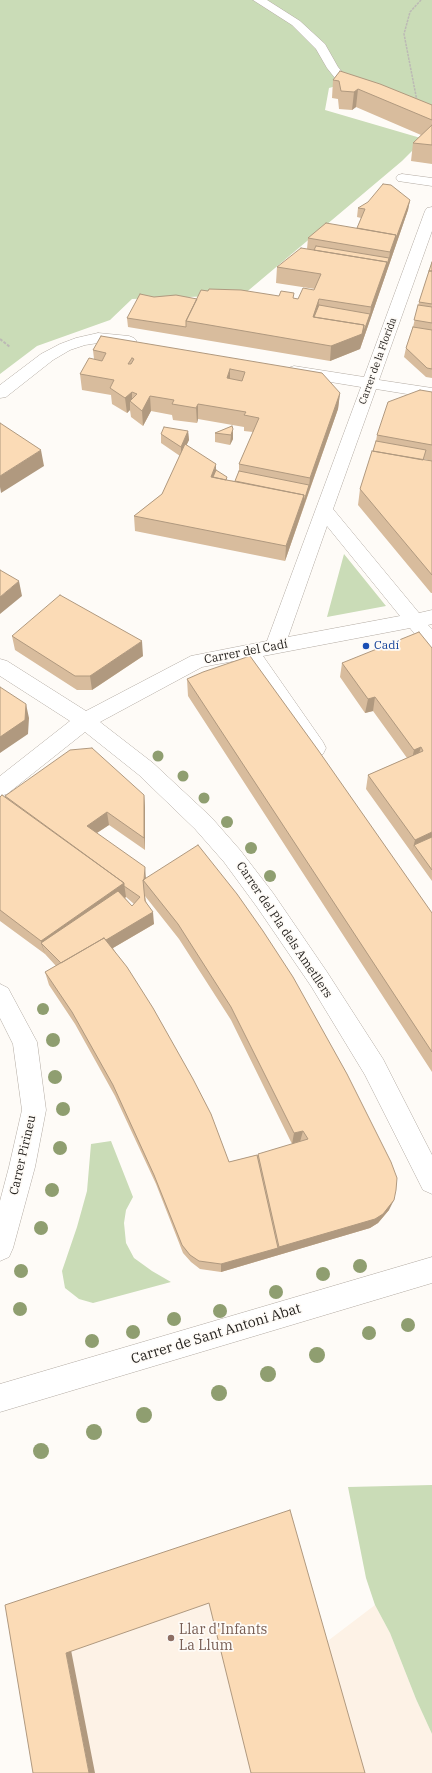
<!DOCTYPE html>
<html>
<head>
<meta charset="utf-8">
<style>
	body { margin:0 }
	canvas { display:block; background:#fefbf7 }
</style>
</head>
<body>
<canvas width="432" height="1773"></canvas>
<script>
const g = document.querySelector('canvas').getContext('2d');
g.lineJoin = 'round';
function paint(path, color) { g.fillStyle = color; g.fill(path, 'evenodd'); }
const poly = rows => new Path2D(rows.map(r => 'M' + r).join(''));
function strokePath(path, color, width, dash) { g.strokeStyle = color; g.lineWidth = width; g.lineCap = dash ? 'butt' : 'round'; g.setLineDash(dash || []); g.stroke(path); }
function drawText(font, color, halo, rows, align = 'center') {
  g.font = font + ' "IBM Plex Serif",serif'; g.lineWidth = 3.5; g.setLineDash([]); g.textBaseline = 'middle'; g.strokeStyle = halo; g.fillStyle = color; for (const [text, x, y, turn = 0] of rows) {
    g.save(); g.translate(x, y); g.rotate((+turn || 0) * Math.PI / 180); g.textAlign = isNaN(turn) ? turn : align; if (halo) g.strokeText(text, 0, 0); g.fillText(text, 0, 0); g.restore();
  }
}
paint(poly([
	[287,1511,325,1643,375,1605,390,1633,416,1699,432,1734,432,1773,41,1773,12,1603]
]), '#fdf2e6');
paint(poly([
	[0,0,432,0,432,117,351,82,329,88,325,110,424,139,402,161,243,295,132,299,110,320,37,346,0,374],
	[344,554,386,606,327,617],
	[111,1141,133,1197,126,1210,124,1223,126,1243,134,1258,152,1271,171,1282,93,1303,79,1299,65,1288,62,1271,77,1227,87,1191,91,1144],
	[432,1485,432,1734,416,1699,390,1633,375,1605,366,1578,348,1487]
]), '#cadcb7');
const service = poly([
	[402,174,432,178,432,186,398,181,396,178,398,175,402,174]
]);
const minor = poly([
	[253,0,267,0,300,21,325,44,338,67,350,81,366,88,368,91,366,94,358,94,342,87,327,68,316,49,292,25,253,0],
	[432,207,432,231,379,380,432,388,432,398,376,389,333,509,419,613,432,610,432,624,428,625,432,629,432,649,425,647,410,628,263,656,323,742,326,748,323,754,316,756,309,754,245,659,202,667,100,722,153,763,211,817,240,850,273,893,327,972,383,1059,432,1155,432,1194,423,1190,365,1075,311,986,257,907,224,862,195,829,139,775,85,732,7,794,0,796,0,776,70,721,0,676,0,659,7,661,86,711,191,656,267,641,361,387,294,376,288,374,286,371,288,368,294,366,364,377,425,211,427,208,432,207],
	[327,526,400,616,288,637,327,526],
	[98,333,129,336,134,338,137,341,134,344,129,346,98,343,85,345,70,350,53,360,6,397,0,398,0,385,41,354,60,344,76,338,98,333],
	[0,984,8,988,37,1042,46,1110,35,1167,13,1248,9,1257,0,1261,0,1201,9,1167,22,1110,13,1044,0,1018,0,984],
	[432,1257,432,1283,0,1412,0,1384,432,1257]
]);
strokePath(service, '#b3aba3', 1);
strokePath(minor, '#b3aba3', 1);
strokePath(poly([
	[417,101,404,34,410,12,421,0]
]), '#bcb9b5', 1.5, [2.5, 1]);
strokePath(poly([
	[0,339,10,347]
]), '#bcb9b5', 2, [3, 1.5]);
paint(service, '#fff');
paint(minor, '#fff');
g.fillStyle = '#8f9e70';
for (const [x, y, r] of [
	[158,756,5.5],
	[183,776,5.5],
	[204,798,5.5],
	[227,822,6],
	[251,848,6],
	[270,876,6],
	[43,1009,6],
	[53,1040,7],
	[55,1077,7],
	[63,1109,7],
	[60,1148,7],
	[52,1190,7],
	[41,1228,7],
	[360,1266,7],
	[21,1271,7],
	[323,1274,7],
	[276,1292,7],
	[20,1309,7],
	[220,1311,7],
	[174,1319,7],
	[408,1325,7],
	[133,1332,7],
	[369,1333,7],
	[92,1341,7],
	[317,1355,8],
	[268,1374,8],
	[219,1393,8],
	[144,1415,8],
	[94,1432,8],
	[41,1451,8]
]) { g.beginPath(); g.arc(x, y, r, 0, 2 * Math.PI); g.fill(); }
paint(poly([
	[340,71,432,105,432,164,411,161,413,143,421,135,356,107,352,110,339,109,338,99,332,98,333,80],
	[410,200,408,210,360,349,330,361,128,327,127,318,154,297,197,299,208,291,294,298,298,299,314,290,315,289,276,283,277,267,307,249,308,238,357,228,361,218,357,217,358,208],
	[432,262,432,378,426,377,404,357,406,348,413,327,419,302],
	[101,336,340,393,338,409,285,561,135,531,134,516,162,494,180,456,161,443,161,434,188,431,189,440,186,445,216,470,227,480,235,481,239,471,239,464,253,432,244,431,244,427,198,419,197,423,173,420,172,415,151,411,143,426,131,417,130,410,127,413,112,404,111,395,82,390,80,374,94,359,93,350],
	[432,392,432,461,424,459,424,460,432,461,432,593,431,593,358,505,360,489,373,451,376,441,377,435],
	[232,426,233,439,230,445,215,442,215,433],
	[12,636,143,656,92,690,77,690,15,650],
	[432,648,432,881,366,789,368,775,407,758,373,711,365,713,340,677,342,663],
	[187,679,432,913,432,1072,188,696],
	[144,795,145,808,145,850,109,825,97,833,146,878,389,1210,378,1223,370,1228,221,1272,200,1269,191,1262,183,1253,156,1184,115,1096,75,1024,49,985,45,972,56,966,45,954,0,921,0,797],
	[145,896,179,939,231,1020,292,1144,257,1155,229,1162,113,948,154,924,146,901],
	[126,897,134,904,132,906,125,898]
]), '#d8bc9d');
paint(poly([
	[358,89,356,107,352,110,354,92],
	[410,200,408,210,360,349,330,361,331,346,364,325,370,314,371,307,387,262,389,258,390,252,396,235],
	[319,299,318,314,312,323,313,317],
	[230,369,230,385,227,378],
	[132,392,132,403,130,401,130,410,127,413,125,398],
	[340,393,338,409,308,494,310,478],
	[150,396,151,411,143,426,142,411],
	[198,404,198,419,197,423,196,408],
	[233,429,233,439,230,445,231,435],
	[188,431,189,440,181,457,181,447],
	[41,450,44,466,1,493,0,487,0,476],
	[216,464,216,479,211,477],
	[309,485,308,494,285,561,286,546,304,495],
	[19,581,22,596,0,614,0,597],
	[142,641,143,656,92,690,90,676],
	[375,697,373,711,365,713,368,699],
	[26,704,29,718,28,734,0,753,0,737],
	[421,747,417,760,411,763,414,750],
	[144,795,145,808,145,850,144,838],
	[107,812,109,825,89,838,87,826],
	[432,832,432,843,414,845,412,852,415,840],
	[145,867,146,879,144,881],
	[124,883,126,897,49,951,41,943,45,954,41,941],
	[153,912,154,924,65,976,62,965],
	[303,1131,300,1142,292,1144,294,1133],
	[394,1200,389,1210,378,1223,370,1228,221,1272,221,1264,279,1247],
	[71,1650,95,1773,89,1773,66,1653]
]), '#b0997f');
const building = poly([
	[340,71,380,84,432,105,432,120,358,89,354,92,341,91,339,81,333,80,340,71],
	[432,125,432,145,413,143,432,125],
	[383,184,391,185,410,200,395,241,396,235,357,228,365,209,358,208,368,202,383,184],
	[326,223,396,235,390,252,308,238,326,223],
	[316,246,389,258,386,268,387,262,314,250,316,246],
	[301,248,387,262,371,307,319,299,313,317,364,325,362,334,331,346,186,321,201,290,208,291,209,289,241,290,279,296,281,291,294,293,293,298,298,299,303,288,314,290,321,274,277,267,301,248],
	[432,262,432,271,429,271,432,262],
	[429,271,432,271,432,304,419,302,429,271],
	[140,294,154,297,176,295,197,299,186,321,186,327,127,318,140,294],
	[319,305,370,314,364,331,364,325,314,317,319,305],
	[418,305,432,307,432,323,414,320,418,305],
	[413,327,432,330,432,369,427,368,406,348,413,327],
	[101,336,322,373,340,393,310,478,239,464,259,418,244,415,246,412,198,404,196,408,172,404,174,400,150,396,142,411,130,401,137,394,132,392,125,398,110,388,114,380,80,374,89,358,102,361,106,353,93,350,101,336],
	[132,358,134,359,131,364,128,364,132,358],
	[230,369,245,372,242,381,227,378,230,369],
	[420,390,432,392,432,445,377,435,388,402,420,390],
	[0,423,41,450,0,476,0,423],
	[232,426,233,429,231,435,215,433,232,426],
	[164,427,188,431,181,447,161,434,164,427],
	[376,441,426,450,423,460,373,451,376,441],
	[185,444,216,464,211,477,304,495,286,546,134,516,162,494,185,444],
	[372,451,432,461,432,575,360,489,372,451],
	[216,470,227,477,226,480,213,477,216,470],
	[239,471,309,485,304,501,304,495,235,481,239,471],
	[0,570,19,581,0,597,0,570],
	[60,595,142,641,90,676,75,676,12,636,60,595],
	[419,632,432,648,432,832,415,840,368,775,423,751,421,747,414,750,375,697,368,699,342,663,419,632],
	[250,656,318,750,432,913,432,1052,187,679,203,672,250,656],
	[0,687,26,704,25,720,0,737,0,687],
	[92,748,144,795,144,838,107,812,87,826,145,867,144,880,143,880,145,901,153,912,106,940,104,938,61,963,41,943,118,891,132,906,140,897,124,886,124,883,5,796,70,750,92,748],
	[2,795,124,883,41,941,0,910,0,797,2,795],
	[432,837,432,870,414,845,432,837],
	[198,845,237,894,263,931,293,977,347,1074,391,1162,397,1178,396,1190,394,1200,383,1214,375,1219,279,1247,258,1154,308,1139,303,1131,294,1133,231,1007,178,924,143,880,198,845],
	[104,938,127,967,153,1008,193,1079,211,1114,229,1162,257,1155,278,1248,221,1264,199,1261,190,1255,182,1245,154,1175,113,1085,72,1012,45,972,104,938],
	[290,1510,365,1773,251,1773,209,1603,66,1653,89,1773,33,1773,5,1605,290,1510]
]);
paint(building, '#fbdbb6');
strokePath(building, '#b0997f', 1);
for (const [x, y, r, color] of [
	[366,646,4,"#1a4fb4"],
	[171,1638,4,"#8d6e63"]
]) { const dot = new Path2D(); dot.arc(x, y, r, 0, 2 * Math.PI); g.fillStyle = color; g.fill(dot); strokePath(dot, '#fefbf7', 1.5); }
drawText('10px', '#25221f', '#fefbf7', [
	["Carrer de la Florida",378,361,-70]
]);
drawText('12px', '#164399', '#fefbf7', [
	["Cadí",374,646]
], 'left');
drawText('12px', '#25221f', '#fefbf7', [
	["Carrer del Cadí",246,652,-11],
	["Carrer del Pla dels Ametllers",284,930,56],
	["Carrer Pirineu",23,1155,-77]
]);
drawText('14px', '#25221f', '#fefbf7', [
	["Carrer de Sant Antoni Abat",216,1334,-17]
]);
drawText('14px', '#785e54', '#fefbf7', [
	["Llar d'Infants",179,1630],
	["La Llum",179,1646]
], 'left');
</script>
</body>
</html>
